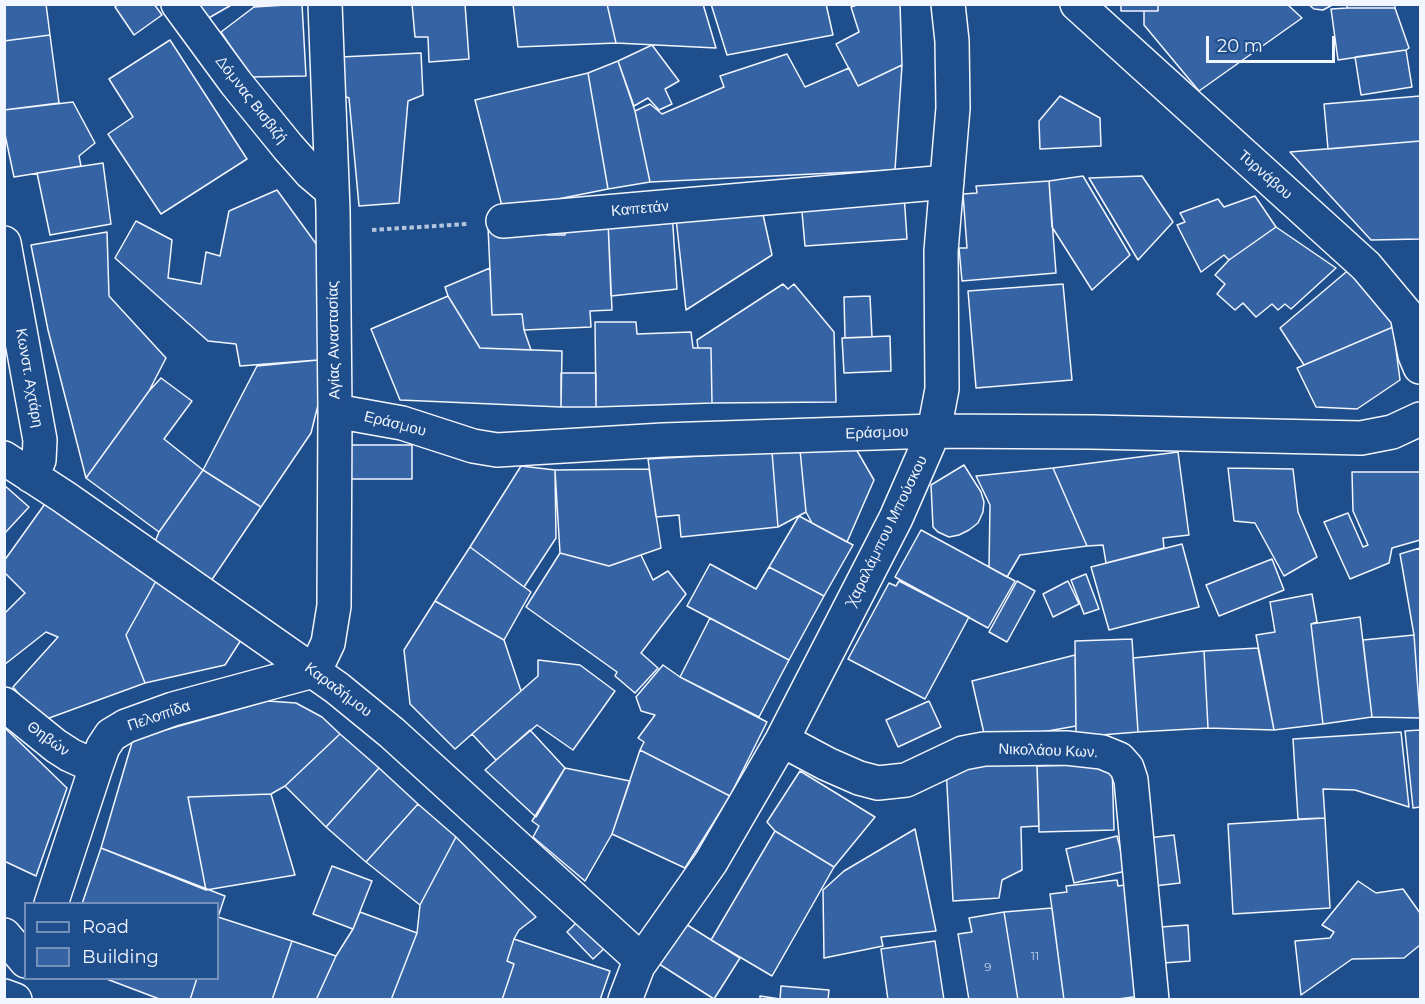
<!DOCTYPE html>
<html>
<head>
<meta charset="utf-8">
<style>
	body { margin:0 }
	#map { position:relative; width:1425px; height:1004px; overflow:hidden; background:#1f4e8c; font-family:Montserrat,sans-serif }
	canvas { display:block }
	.frame { position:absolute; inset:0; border:6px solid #f2f6ff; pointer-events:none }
	.legend { position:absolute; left:24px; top:902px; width:195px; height:78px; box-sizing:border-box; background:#1f4e8c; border:2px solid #7391ba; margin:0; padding:8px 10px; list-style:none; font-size:18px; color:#f2f6ff }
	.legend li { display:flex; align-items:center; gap:12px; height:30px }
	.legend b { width:30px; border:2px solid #7391ba }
	.scale { position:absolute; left:1206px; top:36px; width:129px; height:27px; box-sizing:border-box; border:3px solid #f2f6ff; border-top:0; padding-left:8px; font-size:18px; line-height:21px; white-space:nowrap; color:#f2f6ff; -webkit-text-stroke:4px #1f4e8c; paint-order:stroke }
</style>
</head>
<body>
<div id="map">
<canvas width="1425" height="1004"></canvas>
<div class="frame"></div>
<ul class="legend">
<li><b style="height:8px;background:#1f4e8c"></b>Road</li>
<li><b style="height:16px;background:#3563a3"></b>Building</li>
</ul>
<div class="scale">20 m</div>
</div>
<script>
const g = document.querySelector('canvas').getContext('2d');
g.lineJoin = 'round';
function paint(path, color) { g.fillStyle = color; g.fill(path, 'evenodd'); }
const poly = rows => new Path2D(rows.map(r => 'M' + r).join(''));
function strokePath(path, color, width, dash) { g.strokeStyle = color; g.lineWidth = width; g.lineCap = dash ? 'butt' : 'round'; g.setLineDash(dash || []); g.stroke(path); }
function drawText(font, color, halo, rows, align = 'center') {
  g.font = font + ' Montserrat,sans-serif'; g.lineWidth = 4.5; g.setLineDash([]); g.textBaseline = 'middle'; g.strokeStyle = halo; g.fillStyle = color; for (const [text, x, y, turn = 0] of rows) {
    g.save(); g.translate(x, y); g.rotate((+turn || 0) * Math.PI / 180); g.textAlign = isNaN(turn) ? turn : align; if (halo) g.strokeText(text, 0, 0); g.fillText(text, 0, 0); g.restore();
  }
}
const building = poly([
	[4,4,46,4,50,35,4,41,4,4],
	[119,4,154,4,162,15,134,35,115,7,119,4],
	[196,4,233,4,207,19,196,4],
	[253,4,300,4,254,7,253,4],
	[302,4,306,76,251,77,221,32,254,7,302,4],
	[412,4,465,4,469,59,429,62,428,37,415,37,412,4],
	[513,4,607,4,616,43,518,47,513,4],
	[607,4,703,4,716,48,616,43,607,4],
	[711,4,826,4,833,35,727,55,711,4],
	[860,4,900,4,902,65,858,86,836,44,859,32,851,7,860,4],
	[1121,4,1158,4,1158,11,1121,11,1121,4],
	[1158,4,1287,4,1302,18,1199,91,1144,25,1144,11,1158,11,1158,4],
	[1308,4,1334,4,1323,10,1314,9,1308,4],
	[1347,4,1395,4,1395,8,1347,8,1347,4],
	[1347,8,1395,8,1409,48,1406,50,1338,60,1331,9,1347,8],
	[50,35,59,103,4,110,4,41,50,35],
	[170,40,247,159,161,214,108,134,133,117,109,79,170,40],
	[652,45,679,81,665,89,672,104,659,110,648,98,634,106,618,61,652,45],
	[1406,50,1412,87,1361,95,1355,57,1406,50],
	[421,53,423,95,408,101,399,203,359,206,349,98,339,94,341,57,421,53],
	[787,54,805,87,849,68,858,86,902,65,895,170,650,182,635,111,650,104,662,114,724,87,720,76,787,54],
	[618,61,635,111,650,182,608,189,588,73,618,61],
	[588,73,608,189,503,210,475,100,588,73],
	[1060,96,1100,118,1101,146,1040,149,1039,121,1060,96],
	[1420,96,1420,141,1328,149,1324,104,1420,96],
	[73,102,95,143,79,156,81,166,14,177,4,130,4,110,73,102],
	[1420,141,1420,239,1371,240,1290,152,1420,141],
	[103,163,111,224,50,235,37,173,103,163],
	[1083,176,1130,255,1092,290,1052,227,1049,181,1083,176],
	[1142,176,1173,222,1138,260,1089,178,1142,176],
	[1049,181,1056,273,962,281,959,248,967,248,963,194,977,193,976,186,1049,181],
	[277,190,322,252,318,360,240,366,236,344,208,341,115,258,136,221,172,240,168,278,201,284,206,252,220,256,229,211,277,190],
	[904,194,907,239,805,246,801,201,904,194],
	[1255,196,1276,227,1229,260,1224,255,1201,272,1177,225,1185,222,1180,213,1218,199,1224,207,1255,196],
	[760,201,772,255,686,310,675,209,760,201],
	[672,211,677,289,611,296,608,221,672,211],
	[608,221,612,310,590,311,591,327,524,330,522,314,492,315,488,227,546,224,547,235,565,235,564,223,608,221],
	[1276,227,1336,268,1291,309,1285,304,1278,310,1272,304,1256,317,1243,303,1235,310,1217,294,1225,284,1215,275,1229,260,1276,227],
	[107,232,109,296,166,358,149,391,86,478,48,330,31,245,107,232],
	[1352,267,1388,307,1393,327,1304,365,1280,328,1352,267],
	[490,268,492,315,522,314,524,330,531,350,480,348,448,296,445,287,490,268],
	[783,284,788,289,794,284,834,332,836,402,712,403,711,348,698,348,697,340,783,284],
	[1063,284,1072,380,976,388,968,291,1063,284],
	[448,296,480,348,562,351,561,407,400,400,371,329,448,296],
	[870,296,872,337,845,338,844,297,870,296],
	[595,322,636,322,637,334,691,332,693,348,711,348,712,403,596,407,595,322],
	[1393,327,1400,380,1357,409,1316,407,1297,368,1393,327],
	[890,336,891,371,844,373,842,338,890,336],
	[318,360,319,401,311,433,261,507,203,470,257,366,318,360],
	[561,373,596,373,596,407,561,407,561,373],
	[161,378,192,401,164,439,203,470,159,532,86,478,149,391,161,378],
	[347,445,412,445,412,479,347,479,347,445],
	[856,449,874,480,847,542,812,523,806,512,800,450,856,449],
	[800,450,806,512,778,527,772,452,800,450],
	[772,452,778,527,681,537,679,515,656,517,648,459,772,452],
	[1178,452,1189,535,1163,538,1164,548,1106,563,1103,545,1087,546,1053,468,1178,452],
	[964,465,981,492,984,502,983,512,978,523,969,530,959,535,949,537,938,532,933,527,931,485,964,465],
	[521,466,555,470,556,538,524,587,470,547,521,466],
	[1053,468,1087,546,1020,555,1007,577,989,567,990,505,976,476,1053,468],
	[1228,468,1293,469,1298,512,1317,557,1284,576,1255,523,1234,521,1228,468],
	[649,469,661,548,609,566,560,553,555,470,649,469],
	[203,470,261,507,211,581,154,544,159,532,203,470],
	[1352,472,1420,472,1420,540,1392,548,1389,563,1350,579,1324,522,1348,513,1363,547,1368,545,1353,511,1352,472],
	[4,485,29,507,4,534,4,485],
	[47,501,156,581,126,635,145,683,41,721,13,687,58,637,46,632,4,665,4,614,25,593,4,572,4,561,47,501],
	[799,516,853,545,824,596,769,567,799,516],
	[921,530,1015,581,988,628,895,577,921,530],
	[1182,544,1199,607,1109,630,1091,567,1182,544],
	[470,547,531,592,504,640,435,601,470,547],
	[1420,548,1420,718,1414,635,1400,554,1420,548],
	[560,553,609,566,641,555,653,580,668,571,686,594,641,653,658,668,635,693,615,676,617,672,526,607,560,553],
	[1272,559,1284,590,1219,616,1206,585,1272,559],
	[710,564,756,589,769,567,824,596,789,660,687,606,710,564],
	[1086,574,1099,609,1084,614,1071,580,1086,574],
	[156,581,241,640,225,665,145,683,126,635,156,581],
	[899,581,969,617,925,699,848,659,889,583,896,586,899,581],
	[1017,581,1035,591,1007,642,989,632,1017,581],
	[1068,581,1079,604,1053,617,1043,594,1068,581],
	[1312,594,1317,622,1311,624,1323,724,1274,730,1256,635,1275,632,1270,602,1312,594],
	[435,601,504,640,521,691,455,749,410,704,404,650,435,601],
	[1360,617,1372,717,1323,724,1311,624,1360,617],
	[710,618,789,660,759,717,680,677,710,618],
	[1414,635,1420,718,1372,717,1363,640,1414,635],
	[1132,639,1138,732,1076,737,1075,641,1132,639],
	[1258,648,1274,730,1208,728,1204,651,1258,648],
	[1204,651,1208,728,1138,732,1133,658,1204,651],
	[1075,655,1076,726,986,742,972,681,1075,655],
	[538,660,580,665,615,691,573,750,537,725,496,760,472,734,538,676,538,660],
	[663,665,680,677,767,722,730,796,640,750,644,742,638,738,655,715,641,711,636,697,663,665],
	[268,701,296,703,322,717,340,734,285,786,271,794,188,797,206,890,101,848,133,739,268,701],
	[929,701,941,727,898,747,886,720,929,701],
	[4,727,67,788,36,876,4,861,4,727],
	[530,730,565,768,536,817,485,770,530,730],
	[1420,730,1420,807,1413,808,1405,731,1420,730],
	[1401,732,1409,807,1355,790,1323,789,1325,818,1298,819,1293,739,1401,732],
	[340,734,379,768,326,827,285,786,340,734],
	[640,750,730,796,685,868,612,834,640,750],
	[1037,763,1039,826,1021,827,1022,870,1002,880,999,898,953,901,946,766,1037,763],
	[1112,764,1114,830,1039,832,1037,766,1112,764],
	[379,768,418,804,366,862,326,827,379,768],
	[565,768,630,781,612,834,585,881,533,837,539,826,532,821,565,768],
	[800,771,875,817,834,867,775,831,767,822,800,771],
	[271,794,295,875,206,890,188,797,271,794],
	[418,804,456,837,420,905,366,862,418,804],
	[1325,818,1330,908,1233,914,1228,824,1325,818],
	[915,829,936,931,881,937,883,946,824,958,823,890,844,871,915,829],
	[775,831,834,867,772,976,711,940,775,831],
	[1174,835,1180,883,1154,886,1148,838,1174,835],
	[1117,836,1126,871,1074,883,1066,849,1117,836],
	[456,837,536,917,519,930,514,939,507,961,514,964,502,1000,391,1000,417,933,420,905,456,837],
	[101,848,225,896,218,917,218,904,82,904,101,848],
	[332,866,372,881,353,929,313,914,332,866],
	[1117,880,1118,886,1125,885,1140,996,1111,1000,1064,1000,1050,894,1067,892,1066,886,1117,880],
	[1358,881,1376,893,1403,889,1420,913,1420,945,1404,958,1352,959,1301,995,1295,941,1330,938,1334,932,1322,925,1358,881],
	[1052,908,1064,1000,1018,1000,1004,912,1052,908],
	[360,912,417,933,391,1000,316,1000,336,956,353,929,360,912],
	[1004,912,1018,1000,969,1000,958,934,972,932,969,918,1004,912],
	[218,917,292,941,272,1000,190,1000,197,978,218,978,218,917],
	[582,917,608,945,593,959,567,932,582,917],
	[681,921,740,958,714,999,656,962,681,921],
	[1188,925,1190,961,1164,963,1161,927,1188,925],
	[514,939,610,971,600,1000,502,1000,514,964,507,961,514,939],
	[292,941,336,956,316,1000,272,1000,292,941],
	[935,941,944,1000,888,1000,881,949,935,941],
	[104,978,197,978,190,1000,162,1000,104,978],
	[781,986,829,990,828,1000,760,1000,760,996,780,999,781,986]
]);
paint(building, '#3563a3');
strokePath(building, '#f2f6ff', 1.5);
const street = poly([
	[178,4,236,83,288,147,311,173,331,190],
	[1077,4,1366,266,1407,315,1415,355,1420,367],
	[503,221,947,182],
	[4,243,40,440,39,460,31,476],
	[335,411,402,423,473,446,497,450,663,440,934,431,1092,432,1361,438,1392,432,1420,419],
	[4,458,64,497,337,688,392,733,641,960],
	[4,704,56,746,70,755,96,767],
	[782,740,827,764,859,778,878,783,906,780,963,753,984,749,1066,748,1102,752,1119,759,1127,768,1131,780,1152,1000],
	[51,904,96,767,103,747,111,735,126,726,173,709,306,673,318,664,328,643,334,606,335,411,333,210,325,4],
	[4,935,26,961],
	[625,1000,638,966,711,862,782,740,896,518,934,431,942,389,941,251,953,108,952,41,948,4]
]);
const secondary = poly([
	[4,996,15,1000]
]);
strokePath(street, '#f2f6ff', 36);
strokePath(secondary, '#f2f6ff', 36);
strokePath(poly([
	[372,230,467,224]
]), '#b3c4dc', 4, [4.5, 3]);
strokePath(street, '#1f4e8c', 33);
strokePath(secondary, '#1f4e8c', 33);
drawText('12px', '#c3d1e8', null, [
	["11",1035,956],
	["9",988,967]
]);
drawText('15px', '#f2f6ff', '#1f4e8c', [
	["Δόμνας Βισβιζή",251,100,52],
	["Τυρνάβου",1265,175,41],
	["Καπετάν",640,209,-5],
	["Αγίας Αναστασίας",334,340,-91],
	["Κωνστ. Αχτάρη",29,378,80],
	["Εράσμου",395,424,14],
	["Εράσμου",877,433,-2],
	["Χαραλάμπου Μπούσκου",887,531,-64],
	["Καραδήμου",338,690,37],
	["Πελοπίδα",159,716,-19],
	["Θηβών",48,739,36],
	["Νικολάου Κων.",1048,751,2]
]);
</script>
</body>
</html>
